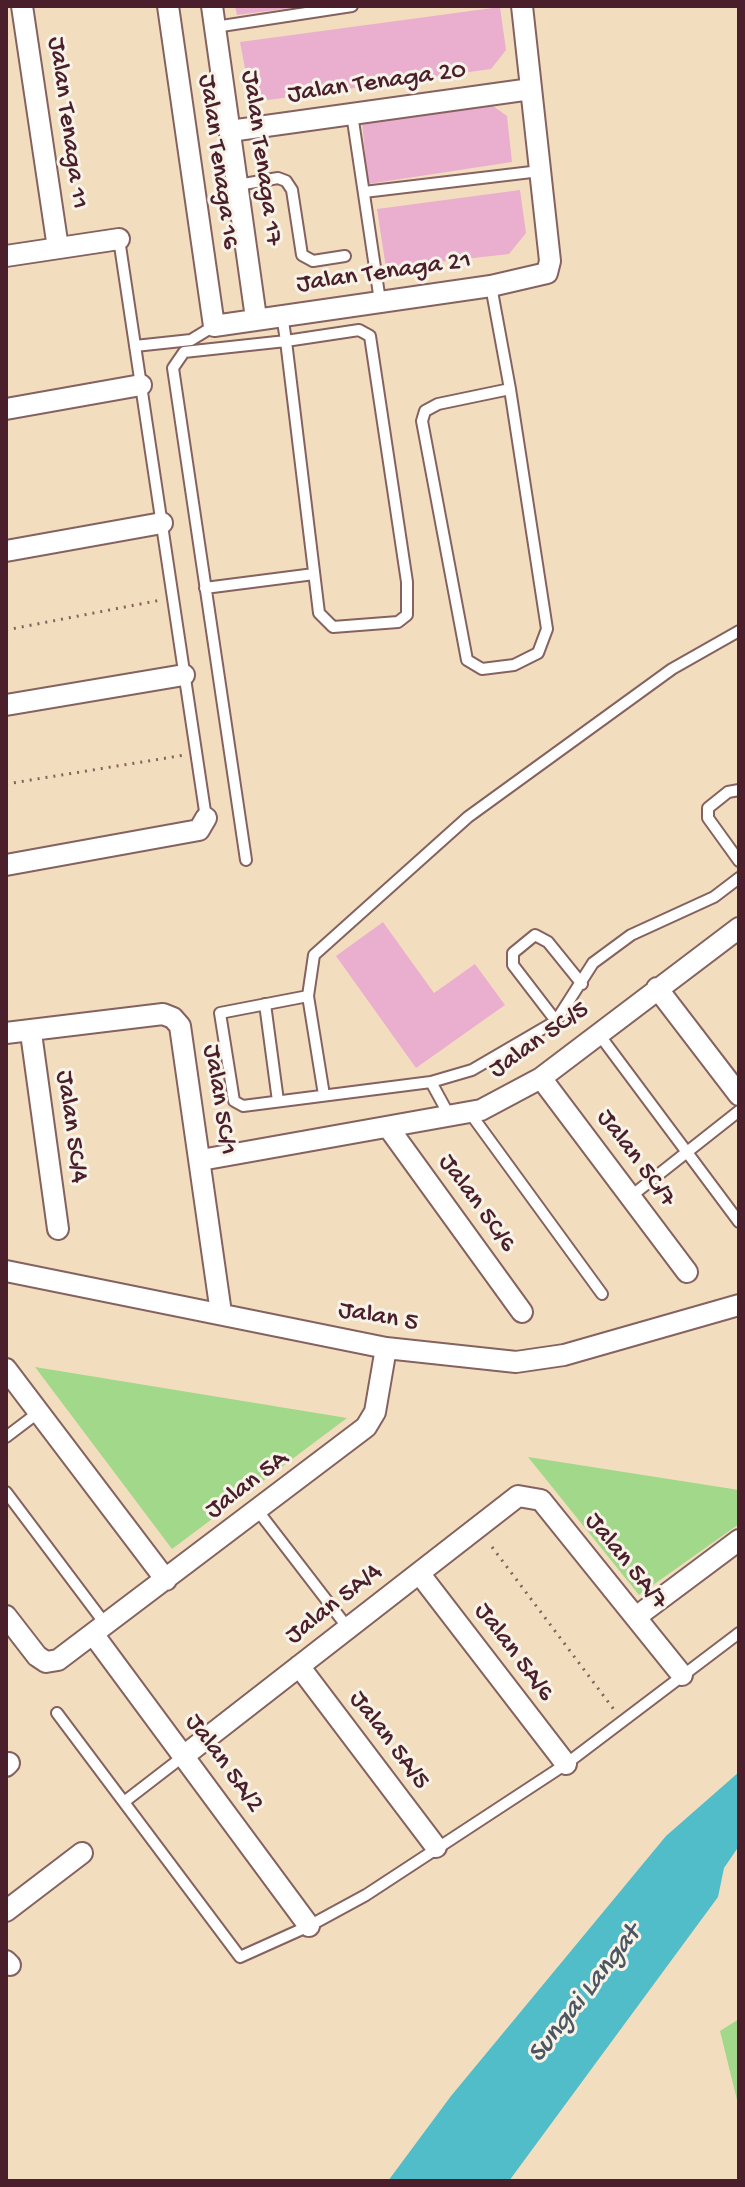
<!DOCTYPE html>
<html>
<head>
<meta charset="utf-8">
<style>
	body { margin:0 }
	#map { position:relative; width:745px; height:2187px; overflow:hidden; background:#f3ddbf; font-family:"Gochi Hand",sans-serif }
	canvas { display:block }
	.frame { position:absolute; inset:0; border:8px solid #4a1f2b; pointer-events:none }
</style>
</head>
<body>
<div id="map">
<canvas width="745" height="2187"></canvas>
<div class="frame"></div>
</div>
<script>
const g = document.querySelector('canvas').getContext('2d');
g.lineJoin = 'round';
function paint(path, color) { g.fillStyle = color; g.fill(path, 'evenodd'); }
const poly = rows => new Path2D(rows.map(r => 'M' + r).join(''));
function strokePath(path, color, width, dash) { g.strokeStyle = color; g.lineWidth = width; g.lineCap = dash ? 'butt' : 'round'; g.setLineDash(dash || []); g.stroke(path); }
function drawText(font, color, halo, rows, align = 'center') {
  g.font = font + ' "Gochi Hand",sans-serif'; g.lineWidth = 6; g.setLineDash([]); g.textBaseline = 'middle'; g.strokeStyle = halo; g.fillStyle = color; for (const [text, x, y, turn = 0] of rows) {
    g.save(); g.translate(x, y); g.rotate((+turn || 0) * Math.PI / 180); g.textAlign = isNaN(turn) ? turn : align; if (halo) g.strokeText(text, 0, 0); g.fillText(text, 0, 0); g.restore();
  }
}
paint(poly([
	[35,1367,347,1418,172,1549],
	[528,1457,739,1490,739,1524,639,1595],
	[739,2019,739,2108,720,2031]
]), '#a1d889');
paint(poly([
	[739,1772,739,1846,724,1868,718,1897,509,2181,388,2181,451,2096,666,1836]
]), '#50bdc9');
paint(poly([
	[235,6,290,6,291,8,237,15],
	[500,7,506,50,491,69,268,100,248,84,240,42],
	[489,103,507,116,512,162,368,184,362,122],
	[520,190,526,233,509,254,386,268,377,209],
	[383,922,434,993,475,964,505,1005,416,1068,336,956]
]), '#eaafcf');
const lane = poly([
	[215,27,352,6],
	[352,114,380,301],
	[238,185,278,178,286,181,292,190,302,255,313,261,345,256],
	[364,192,540,171],
	[119,239,206,818],
	[491,286,510,389,547,629,538,653,514,665,482,669,467,660,422,421,425,411,438,404,510,389],
	[135,346,191,340,214,326],
	[205,588,314,574],
	[739,790,728,792,708,808,708,818,739,861],
	[246,860,173,368,184,352,286,341,359,330,370,336,407,582,407,615,398,622,333,627,319,613,286,341,282,315],
	[308,996,220,1013,234,1101,243,1106,431,1082,472,1070,556,1021,593,963,631,935,714,897,739,878],
	[265,1004,278,1101],
	[556,1021,513,965,513,953,535,935,548,942,582,984],
	[598,1033,739,1222],
	[431,1082,449,1115],
	[324,1095,308,996,314,955,468,817,672,669,739,631],
	[470,1113,602,1294],
	[630,1197,739,1111],
	[6,1437,39,1412],
	[6,1492,106,1625],
	[258,1511,348,1628],
	[57,1713,240,1957,309,1926,366,1895,566,1764,739,1633],
	[124,1802,185,1755]
]);
const street = poly([
	[22,6,58,248],
	[168,6,214,326,491,286,547,273,550,261,522,6],
	[212,6,256,318],
	[230,131,531,89],
	[6,256,119,239],
	[6,409,141,385],
	[6,551,162,523],
	[6,705,184,675],
	[6,865,199,830,206,818],
	[657,988,739,1095],
	[6,1033,163,1014,173,1018,180,1026,221,1313],
	[31,1033,58,1229],
	[541,1078,687,1272],
	[388,1127,522,1312],
	[201,1160,481,1110,541,1078,739,928],
	[6,1271,386,1348,516,1362,564,1355,739,1305],
	[6,1369,166,1580],
	[419,1573,566,1764],
	[6,1616,37,1656,46,1662,58,1660,366,1427,375,1412,386,1348],
	[636,1617,739,1540],
	[93,1634,309,1926],
	[299,1666,436,1847],
	[185,1755,518,1496,541,1500,682,1675],
	[6,1766,9,1763],
	[6,1911,82,1853],
	[6,1961,10,1965]
]);
strokePath(lane, '#85625f', 14);
strokePath(street, '#85625f', 24);
strokePath(poly([
	[6,630,161,600],
	[6,784,185,755],
	[492,1547,615,1711]
]), '#85625f', 3, [2, 6]);
strokePath(lane, '#fff', 10);
strokePath(street, '#fff', 20);
drawText('26px', '#4a1f2b', '#f7f3e8', [
	["Jalan Tenaga 20",377,84,-8],
	["Jalan Tenaga 11",66,123,82],
	["Jalan Tenaga 17",260,158,82],
	["Jalan Tenaga 16",217,162,82],
	["Jalan Tenaga 21",384,274,-8],
	["Jalan 5C/5",540,1041,-35],
	["Jalan 5C/1",218,1100,81],
	["Jalan 5C/4",70,1127,82],
	["Jalan 5C/7",635,1159,53],
	["Jalan 5C/6",476,1204,54],
	["Jalan 5",378,1318,10],
	["Jalan 5A",248,1486,-37],
	["Jalan 5A/7",625,1562,51],
	["Jalan 5A/4",335,1605,-38],
	["Jalan 5A/6",513,1653,53],
	["Jalan 5A/5",388,1741,53],
	["Jalan 5A/2",223,1764,54]
]);
drawText('italic 28px', '#4c5662', '#f7f3e8', [
	["Sungai Langat",586,1995,-52]
]);
</script>
</body>
</html>
